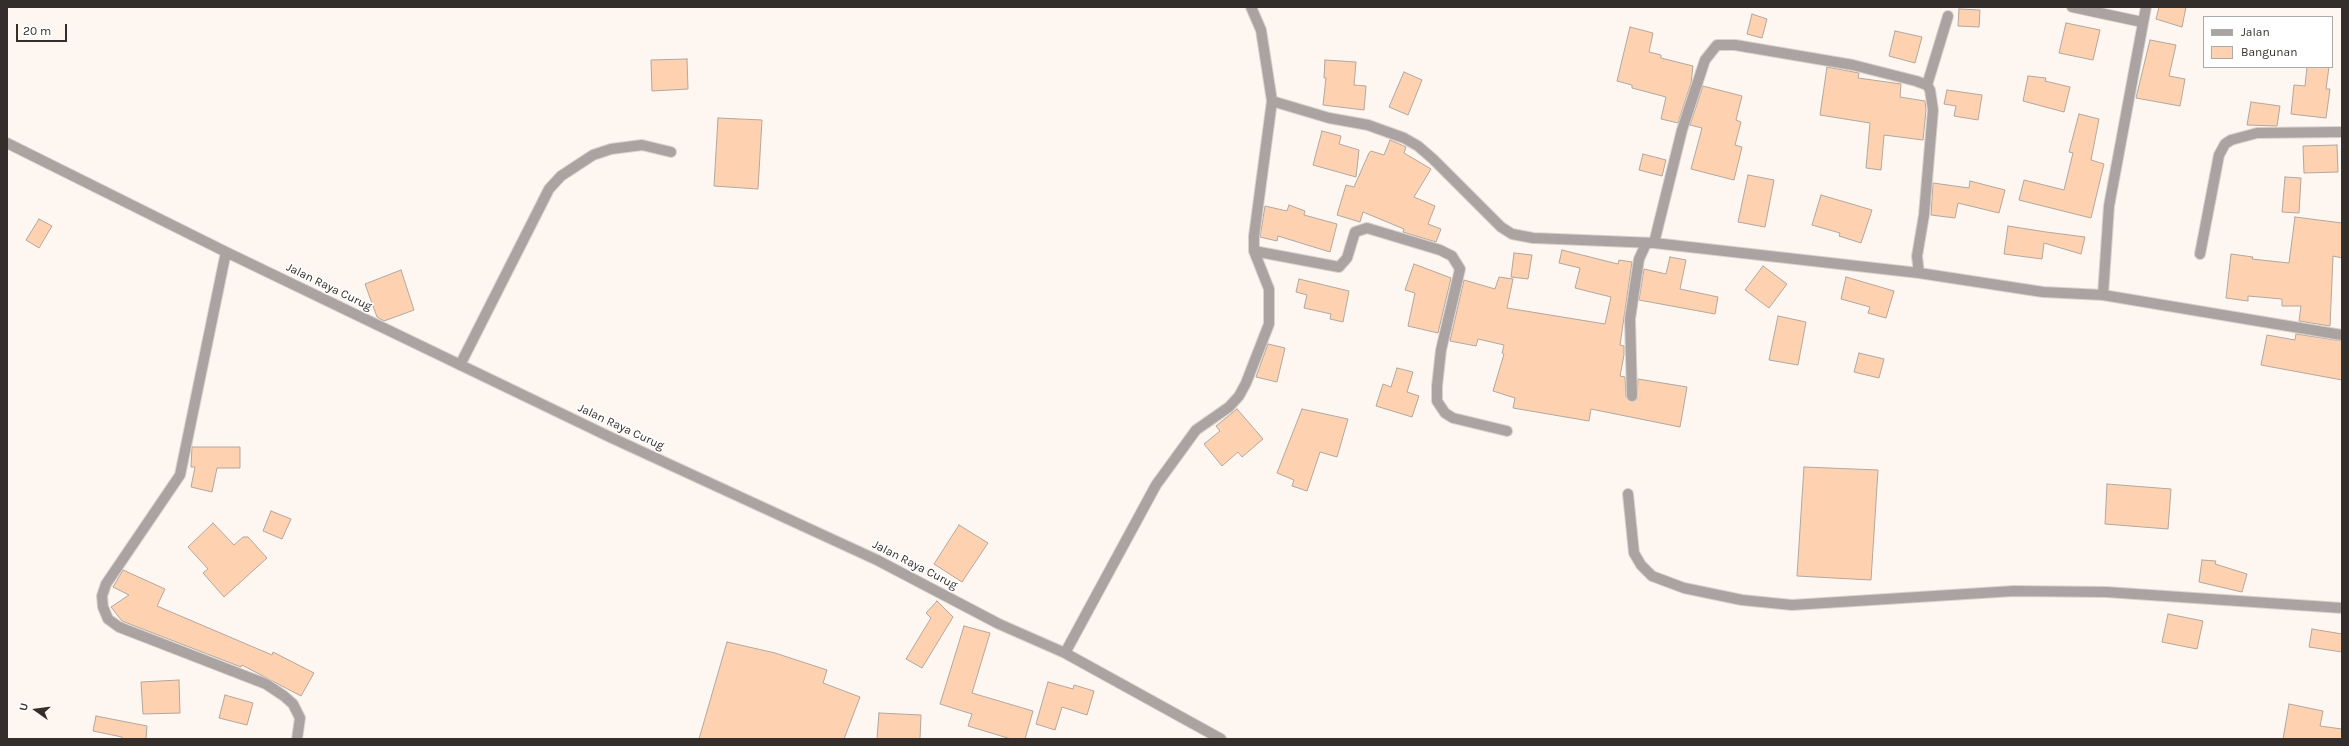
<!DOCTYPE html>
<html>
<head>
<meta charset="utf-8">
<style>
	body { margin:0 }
	#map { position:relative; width:2349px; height:746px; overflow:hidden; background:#fef6f1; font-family:Karla,sans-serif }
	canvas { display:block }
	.frame { position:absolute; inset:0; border:8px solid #332e2b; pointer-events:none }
	.legend { position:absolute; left:2203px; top:16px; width:130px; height:52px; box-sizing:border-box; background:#fff; border:1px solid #adabaa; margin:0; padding:5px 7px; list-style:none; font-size:12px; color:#332e2b }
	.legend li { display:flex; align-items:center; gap:8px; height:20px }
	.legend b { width:20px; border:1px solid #adabaa }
	.north { position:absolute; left:16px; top:690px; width:40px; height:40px; -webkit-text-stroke:3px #fff; paint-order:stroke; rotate:284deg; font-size:11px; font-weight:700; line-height:16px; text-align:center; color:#332e2b }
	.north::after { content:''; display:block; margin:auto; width:14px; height:18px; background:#332e2b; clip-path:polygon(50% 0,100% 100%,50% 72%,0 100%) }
	.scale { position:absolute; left:16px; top:24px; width:51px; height:18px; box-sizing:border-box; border:2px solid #332e2b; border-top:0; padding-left:5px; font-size:12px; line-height:14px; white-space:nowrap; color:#332e2b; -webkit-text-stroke:3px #fff; paint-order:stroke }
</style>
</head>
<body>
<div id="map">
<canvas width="2349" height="746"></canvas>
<div class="frame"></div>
<ul class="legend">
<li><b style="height:5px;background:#aaa3a2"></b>Jalan</li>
<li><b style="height:11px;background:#fed2b0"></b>Bangunan</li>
</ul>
<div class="north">U</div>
<div class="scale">20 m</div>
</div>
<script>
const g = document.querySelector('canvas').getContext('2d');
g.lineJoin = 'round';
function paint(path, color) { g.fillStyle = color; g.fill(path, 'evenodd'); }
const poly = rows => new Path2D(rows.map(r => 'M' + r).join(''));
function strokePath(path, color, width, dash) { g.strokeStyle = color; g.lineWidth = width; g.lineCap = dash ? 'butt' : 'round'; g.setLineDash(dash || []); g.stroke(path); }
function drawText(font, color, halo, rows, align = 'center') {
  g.font = font + ' Karla,sans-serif'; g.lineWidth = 3; g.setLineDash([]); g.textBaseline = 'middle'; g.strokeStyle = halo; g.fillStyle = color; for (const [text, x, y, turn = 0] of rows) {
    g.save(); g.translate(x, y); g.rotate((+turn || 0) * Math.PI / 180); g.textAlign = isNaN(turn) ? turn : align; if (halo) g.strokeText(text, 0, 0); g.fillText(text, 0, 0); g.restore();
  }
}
const building = poly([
	[2159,7,2186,7,2182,27,2156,19,2159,7],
	[1959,9,1980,10,1979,27,1958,26,1959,9],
	[1752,14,1767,19,1762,38,1747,34,1752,14],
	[2066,23,2100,30,2093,60,2059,53,2066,23],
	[1630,27,1653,33,1649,52,1661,55,1661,58,1693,66,1691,83,1678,123,1661,119,1666,97,1632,88,1632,85,1617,81,1630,27],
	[1895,31,1922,37,1915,63,1889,56,1895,31],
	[2150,40,2176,45,2169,76,2185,79,2180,106,2136,98,2150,40],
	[687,59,688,89,652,91,651,60,687,59],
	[1325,60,1356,62,1354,85,1366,86,1364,110,1323,105,1326,78,1324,78,1325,60],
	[1827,67,1859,73,1858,78,1901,84,1900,97,1925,101,1926,110,1923,140,1884,135,1881,170,1866,168,1870,123,1820,115,1827,67],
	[2307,67,2329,67,2326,89,2330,89,2326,118,2291,114,2294,85,2305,86,2307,67],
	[1404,72,1422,80,1408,115,1389,107,1404,72],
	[2028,76,2046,78,2045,81,2070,87,2064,112,2023,101,2028,76],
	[1703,86,1742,96,1736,120,1741,122,1735,145,1742,147,1734,180,1691,169,1702,128,1690,125,1703,86],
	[1947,90,1982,95,1978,120,1954,116,1956,106,1944,104,1947,90],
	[2251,102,2280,106,2277,126,2247,125,2251,102],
	[2079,114,2099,119,2091,160,2104,164,2091,218,2019,200,2024,180,2064,190,2073,153,2069,152,2079,114],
	[718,118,762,120,758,189,714,186,718,118],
	[1322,131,1341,136,1339,144,1359,150,1356,177,1313,165,1322,131],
	[1390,140,1406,147,1404,153,1431,169,1414,197,1435,206,1428,224,1441,229,1436,242,1403,232,1404,229,1363,212,1360,222,1337,215,1346,185,1354,187,1369,153,1371,151,1384,155,1390,140],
	[2337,145,2338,172,2304,173,2303,146,2337,145],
	[1643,154,1666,160,1662,176,1639,170,1643,154],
	[1748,175,1774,180,1765,227,1738,222,1748,175],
	[2285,177,2301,178,2299,213,2282,212,2285,177],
	[1970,181,2005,190,1999,213,1958,203,1955,218,1931,215,1933,183,1969,188,1970,181],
	[1821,195,1872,210,1861,243,1839,236,1840,233,1812,225,1821,195],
	[1289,205,1305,211,1304,215,1337,224,1330,252,1278,236,1277,241,1260,237,1265,206,1287,211,1289,205],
	[2295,217,2342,223,2342,258,2333,256,2330,326,2299,321,2301,306,2282,306,2282,299,2248,296,2248,301,2226,298,2231,254,2253,257,2252,259,2289,263,2295,217],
	[39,219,52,226,39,248,26,240,39,219],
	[2008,226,2046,232,2085,237,2081,254,2044,243,2042,259,2004,254,2008,226],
	[1562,250,1618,264,1619,260,1632,262,1620,345,1624,346,1624,355,1620,376,1625,377,1626,397,1632,402,1637,399,1638,379,1687,387,1680,427,1591,409,1589,421,1513,408,1515,398,1493,391,1504,354,1502,353,1504,345,1478,339,1476,346,1450,341,1464,280,1495,289,1499,277,1513,279,1507,308,1605,324,1611,297,1575,288,1580,268,1559,263,1562,250],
	[1514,253,1532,255,1528,279,1511,277,1514,253],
	[1670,257,1686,260,1680,289,1718,297,1715,314,1639,300,1644,269,1666,274,1670,257],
	[1414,264,1451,278,1438,333,1408,326,1415,293,1405,290,1414,264],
	[1763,266,1787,284,1769,308,1745,290,1763,266],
	[401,270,414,310,384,321,377,317,365,284,401,270],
	[1846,277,1894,291,1886,318,1868,313,1870,307,1841,299,1846,277],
	[1299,279,1349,291,1343,322,1330,319,1331,314,1304,308,1307,295,1296,292,1299,279],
	[1778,316,1806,322,1798,365,1769,360,1778,316],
	[2296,334,2342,341,2342,380,2261,365,2267,335,2295,340,2296,334],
	[1268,344,1285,348,1277,382,1256,377,1268,344],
	[1859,353,1884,359,1879,378,1854,372,1859,353],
	[1397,368,1413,372,1407,392,1419,396,1412,417,1376,406,1383,384,1391,387,1397,368],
	[1237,409,1263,439,1242,457,1238,452,1222,466,1204,444,1220,431,1216,426,1237,409],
	[1302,409,1348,419,1337,457,1320,452,1307,491,1292,486,1294,480,1277,473,1302,409],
	[192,447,240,447,240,468,217,468,212,492,191,487,195,467,191,467,192,447],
	[1804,467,1878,470,1871,580,1797,576,1804,467],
	[2107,484,2171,489,2168,529,2105,524,2107,484],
	[271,511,291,519,282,539,263,531,271,511],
	[213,523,234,545,243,537,248,537,267,558,224,597,203,573,208,569,188,547,213,523],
	[959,525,988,543,962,582,934,564,959,525],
	[2202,560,2216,561,2215,564,2247,574,2242,592,2199,582,2202,560],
	[123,570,165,589,157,606,272,655,273,652,314,673,301,696,242,665,241,667,122,621,111,607,129,595,113,587,123,570],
	[937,601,953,617,922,668,906,659,931,618,926,613,937,601],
	[2168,614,2203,621,2197,649,2162,642,2168,614],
	[964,626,990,633,972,693,1033,711,1025,739,1011,739,968,726,972,714,940,704,964,626],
	[2312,629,2342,634,2342,652,2309,647,2312,629],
	[727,642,775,653,827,670,823,683,860,697,844,739,699,739,727,642],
	[179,680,180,713,143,714,141,682,179,680],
	[1048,682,1073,689,1074,685,1094,691,1087,715,1062,707,1055,730,1036,724,1048,682],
	[225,695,253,703,247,725,219,718,225,695],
	[2289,704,2323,711,2320,726,2342,729,2342,739,2283,739,2289,704],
	[879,713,921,715,920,739,877,739,879,713],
	[96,716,147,726,146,739,122,739,122,737,93,731,96,716]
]);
paint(building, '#fed2b0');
strokePath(building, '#b2a79e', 1);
const minor = poly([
	[2072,7,2142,22],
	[1927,85,1948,16],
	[1272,101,1329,118,1368,125,1404,138,1418,146,1433,159,1501,227,1512,234,1533,238,1654,243,1919,273,2043,292,2103,295,2342,335],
	[7,143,226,252,612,438,877,560,999,624,1065,653,1221,739],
	[1654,243,1682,130,1705,60,1717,45,1735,45,1853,65,1916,81,1927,85,1930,90,1933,110,1924,215,1917,256,1919,273],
	[1254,251,1339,267,1347,258,1355,232,1367,228,1440,250,1452,256,1460,269,1441,350,1437,386,1437,401,1445,413,1453,418,1507,431],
	[226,252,180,475,106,584,102,596,103,607,108,619,119,627,266,684,284,696,293,704,300,718,297,739],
	[2200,254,2219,155,2225,144,2231,140,2257,133,2342,132],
	[2103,295,2109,206,2146,7],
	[460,365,542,203,549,189,561,176,593,155,611,149,642,145,671,152],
	[1632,396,1630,319,1639,259,1646,244],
	[1628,494,1634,553,1641,565,1652,576,1684,588,1742,600,1792,605,2014,591,2106,592,2342,608],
	[1065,653,1156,485,1196,430,1229,407,1239,396,1246,383,1269,324,1269,289,1254,251,1254,236,1272,101,1261,30,1251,7]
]);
strokePath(minor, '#d9d2cd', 12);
strokePath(minor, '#aaa3a2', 10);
drawText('12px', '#332e2b', '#fff', [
	["Jalan Raya Curug",329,287,26],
	["Jalan Raya Curug",621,427,25],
	["Jalan Raya Curug",915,565,27]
]);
</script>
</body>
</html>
